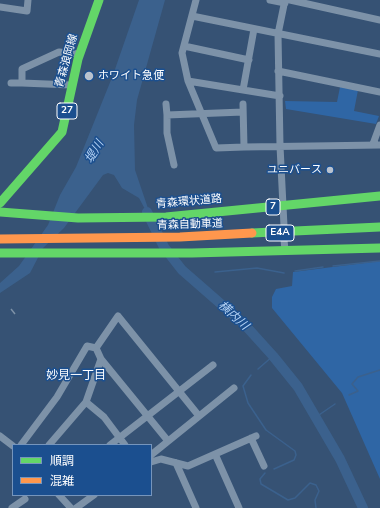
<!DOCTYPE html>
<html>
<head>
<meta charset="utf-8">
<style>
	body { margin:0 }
	#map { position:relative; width:380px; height:508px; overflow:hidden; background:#365274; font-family:"Nunito Sans","Noto Sans JP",sans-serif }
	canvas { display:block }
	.legend { position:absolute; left:12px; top:444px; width:140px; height:52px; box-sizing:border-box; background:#1b4f8f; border:1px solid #7695bc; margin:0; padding:5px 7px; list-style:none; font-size:12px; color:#fff }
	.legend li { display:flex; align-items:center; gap:8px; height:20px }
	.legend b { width:20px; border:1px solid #7695bc }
</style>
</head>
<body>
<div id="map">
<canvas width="380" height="508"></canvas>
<ul class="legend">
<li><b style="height:5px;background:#63d668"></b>順調</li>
<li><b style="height:5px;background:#ff974d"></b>混雑</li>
</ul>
</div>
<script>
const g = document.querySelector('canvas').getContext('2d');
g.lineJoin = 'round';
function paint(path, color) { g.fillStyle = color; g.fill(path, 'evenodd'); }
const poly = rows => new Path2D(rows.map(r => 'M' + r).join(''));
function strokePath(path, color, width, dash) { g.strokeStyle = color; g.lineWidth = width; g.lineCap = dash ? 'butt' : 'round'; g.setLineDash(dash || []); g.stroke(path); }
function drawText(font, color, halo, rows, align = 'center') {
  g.font = font + ' "Nunito Sans","Noto Sans JP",sans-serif'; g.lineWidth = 3; g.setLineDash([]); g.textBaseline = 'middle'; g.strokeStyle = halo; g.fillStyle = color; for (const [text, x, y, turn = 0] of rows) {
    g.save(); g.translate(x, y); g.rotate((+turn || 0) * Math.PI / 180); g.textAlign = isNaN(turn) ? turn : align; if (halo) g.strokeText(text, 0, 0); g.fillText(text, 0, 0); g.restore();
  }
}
paint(poly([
	[340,87,358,90,354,111,379,116,376,124,286,109,285,101,337,102],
	[380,261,380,479,342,393,272,308,272,297,276,289,292,286,293,272]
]), '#2f66a5');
paint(poly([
	[139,0,165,0,137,100,134,125,135,170,154,226,139,198,122,188,114,175,108,173,103,175,64,228,43,248,30,273,0,293,0,283,19,266,48,225,60,195,76,167,113,75]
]), '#3b618d');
strokePath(poly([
	[333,266,380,261],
	[295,271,323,267],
	[215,272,257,268,284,273],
	[185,273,190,273],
	[258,369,273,356],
	[251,375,243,386,248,403,266,430,295,451,296,455,294,460,274,469],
	[349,395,358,391,352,384,358,377,380,370],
	[316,417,335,404],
	[265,473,260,479,261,484,288,500,295,498,310,483,316,485,319,491,315,500,316,508]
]), '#3b618d', 1.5);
strokePath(poly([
	[147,212,164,247,182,270,245,325,273,356,298,387,340,459,363,508]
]), '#3b618d', 10);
strokePath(poly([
	[196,0,182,53,188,81,280,96],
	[270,0,285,3],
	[290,0,380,20],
	[0,7,27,11,28,0],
	[192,16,380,54],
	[184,46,249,60],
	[278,71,380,92],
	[188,81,216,148,244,147],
	[11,83,22,83],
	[71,85,22,83,22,69,59,52,79,54],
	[243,90,254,29],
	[166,104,167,115],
	[243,104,244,147,380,145],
	[373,144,380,125],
	[174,165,167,133,167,115,243,112],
	[284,226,280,146,278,34,285,0],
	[284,239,285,251],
	[101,359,168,441],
	[86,402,104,417,125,445],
	[0,436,13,446],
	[251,438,264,466],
	[21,445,57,397,87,346,96,348],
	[49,445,86,402,101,359,96,348,118,316,199,416],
	[110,445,213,365],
	[215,454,239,508],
	[151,455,234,388],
	[151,462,161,459,188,466,256,436],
	[176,463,196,508],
	[59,495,71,508],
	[12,508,25,499],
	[76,508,94,495]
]), '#7d92a8', 7);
strokePath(poly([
	[0,203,62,132,78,59,99,0],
	[0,212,78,218,166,217,380,196],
	[252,233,380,227],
	[0,253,192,253,380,248]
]), '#63d668', 9);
strokePath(poly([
	[0,239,180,237,252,233]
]), '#ff974d', 9);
strokePath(poly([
	[11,309,15,314]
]), '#7e92a7', 1.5, [7, 3]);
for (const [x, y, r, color] of [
	[89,76,5,"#b9c2ce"],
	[330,170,4,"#b9c2ce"]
]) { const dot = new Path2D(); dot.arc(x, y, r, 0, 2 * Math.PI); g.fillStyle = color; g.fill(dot); strokePath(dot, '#1b4f8f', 1.5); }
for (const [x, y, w] of [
	[67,111,20],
	[273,207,14],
	[280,233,28]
]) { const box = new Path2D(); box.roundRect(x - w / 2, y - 8, w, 16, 3); g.fillStyle = '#1b4f8f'; g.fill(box); strokePath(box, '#fff', 1); }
drawText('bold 10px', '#fff', null, [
	["27",67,111],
	["7",273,207],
	["E4A",280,233]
]);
drawText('11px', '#fff', '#1b4f8f', [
	["青森浪岡線",67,61,-74],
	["青森環状道路",189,202,-5],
	["青森自動車道",190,225,-2]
]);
drawText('11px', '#fff', '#1b4f8f', [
	["ホワイト急便",98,76],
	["ユニバース",322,170,"right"]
], 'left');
drawText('italic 12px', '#b5d3f5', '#1b4f8f', [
	["堤川",95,152,-59],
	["横内川",233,316,42]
]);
drawText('12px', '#fff', '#1b4f8f', [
	["妙見一丁目",76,376]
]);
</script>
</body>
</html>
